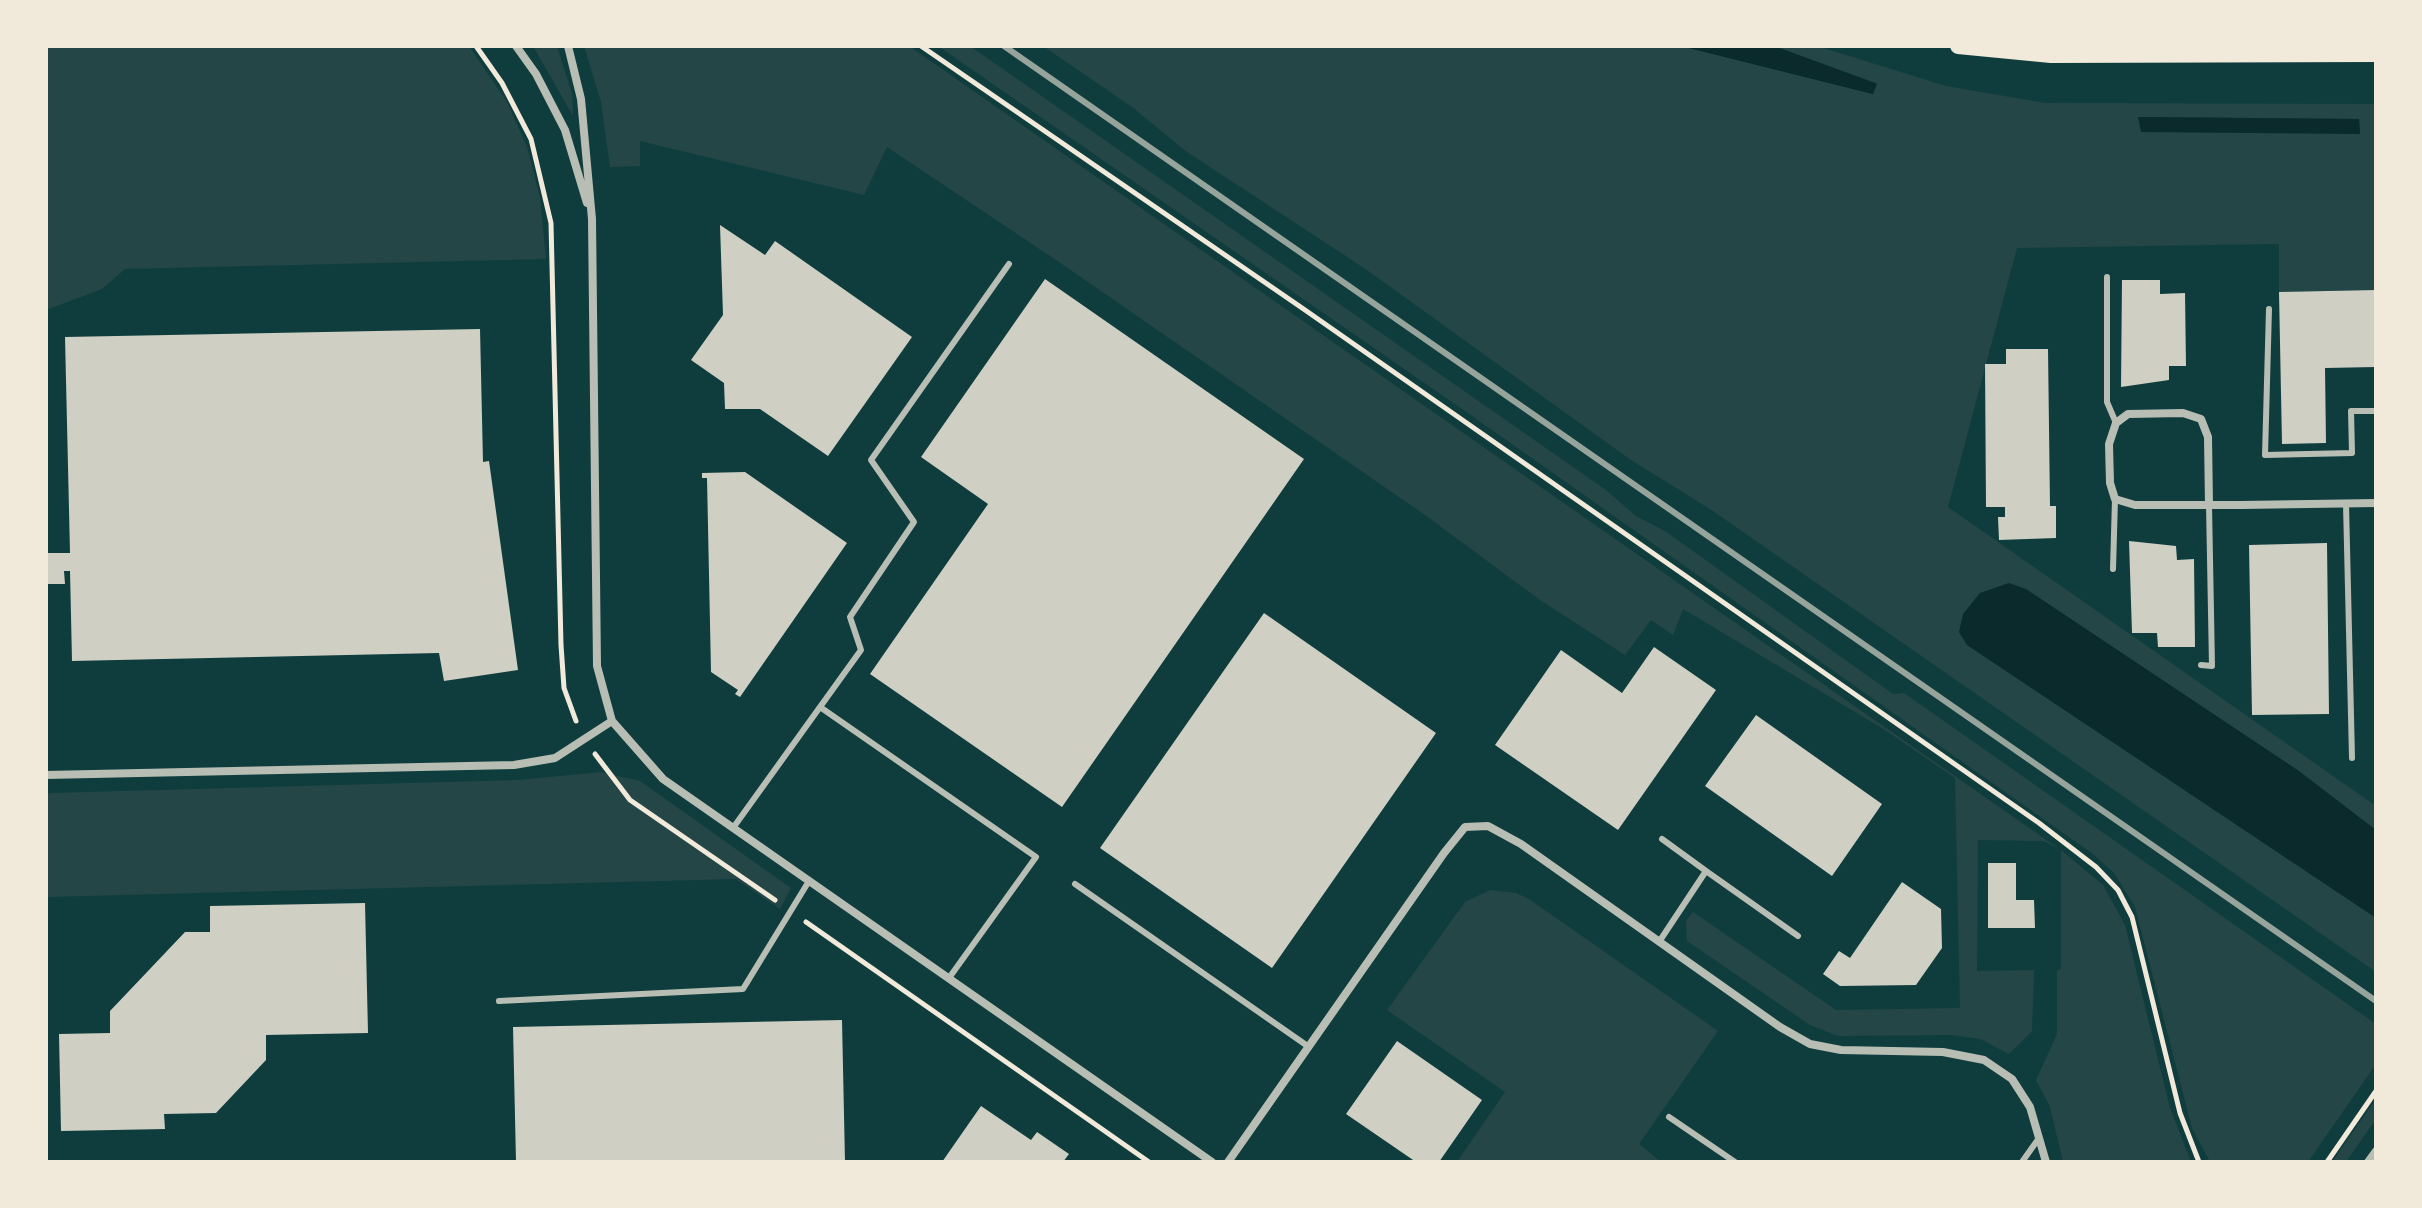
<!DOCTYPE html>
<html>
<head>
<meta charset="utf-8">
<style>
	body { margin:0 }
	#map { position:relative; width:2422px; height:1208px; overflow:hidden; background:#0f3d3e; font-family:"PT Sans",sans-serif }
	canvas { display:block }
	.frame { position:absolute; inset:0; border:48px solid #f1e9da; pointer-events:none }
</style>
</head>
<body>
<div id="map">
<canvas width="2422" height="1208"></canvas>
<div class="frame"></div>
</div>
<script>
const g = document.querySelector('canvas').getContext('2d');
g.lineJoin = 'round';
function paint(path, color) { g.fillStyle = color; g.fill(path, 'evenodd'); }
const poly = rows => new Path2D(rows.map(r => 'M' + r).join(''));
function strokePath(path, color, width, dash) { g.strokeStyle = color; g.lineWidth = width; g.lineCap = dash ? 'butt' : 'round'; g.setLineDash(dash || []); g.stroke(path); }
paint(poly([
	[46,46,469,46,507,102,527,147,540,197,546,259,125,269,102,289,46,310],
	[533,46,557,46,572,94,573,116],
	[584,46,909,46,2058,848,2043,841,1978,840,1977,971,2034,970,2032,1031,2009,1054,1980,1039,1951,1035,1838,1036,1810,1025,1687,941,1686,921,1693,912,1836,1010,1960,1008,1955,778,1885,730,1683,609,1673,635,1651,620,1625,655,1540,600,1425,515,1059,262,887,147,864,195,640,141,640,166,610,167,601,102],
	[938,46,970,46,1606,490,1636,516,1665,531,1893,694,1904,693,2376,1024,2376,1064,2308,1162,2210,1162,2192,1128,2135,907,2114,873,2093,854,1475,418],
	[1043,46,1681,46,1873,94,1876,83,1774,46,1817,46,1946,86,2045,103,2376,104,2376,290,2279,292,2279,244,2017,248,1948,507,2376,806,2376,972,1710,509,1631,460,1364,268,1187,152,1132,107],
	[2138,117,2359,119,2360,133,2138,118],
	[601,772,640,781,791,888,780,909,736,879,46,897,46,794,51,793,518,780],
	[2061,850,2103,885,2125,925,2170,1108,2191,1162,2063,1162,2050,1107,2036,1080,2057,1034,2057,970,2061,969],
	[1490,890,1516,893,1529,899,1718,1031,1639,1144,1661,1162,1457,1162,1505,1092,1387,1010,1465,902],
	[2376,1099,2376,1120,2369,1129,2346,1162,2332,1162]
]), '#244646');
paint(poly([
	[1681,46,1774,46,1877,84,1873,94],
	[2138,117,2359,119,2360,134,2141,132],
	[2009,583,2026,589,2299,771,2376,830,2376,918,1967,645,1959,632,1963,614,1980,593]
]), '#0a2a2b');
paint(poly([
	[720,225,765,255,775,241,912,337,828,456,760,409,725,409,724,383,691,360,723,315],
	[1045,279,1304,459,1062,807,870,674,988,504,921,457],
	[2122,280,2160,280,2160,294,2185,293,2186,366,2169,366,2169,380,2121,387],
	[2376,290,2376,367,2325,368,2326,443,2282,444,2279,292],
	[480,329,483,462,489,461,518,670,444,681,439,653,72,661,70,571,64,571,65,584,46,584,46,553,70,553,65,337],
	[2006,349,2048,349,2050,506,2056,506,2056,538,1999,540,1998,517,2005,517,2005,507,1986,507,1985,364,2006,364],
	[745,472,847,543,740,697,735,694,738,690,711,672,707,478,702,478,702,473],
	[2129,541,2176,546,2177,560,2194,559,2195,647,2158,647,2157,633,2132,633],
	[2327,543,2329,714,2252,715,2249,545],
	[1264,613,1436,733,1272,968,1100,848],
	[1654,647,1716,690,1618,830,1495,745,1561,650,1622,693],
	[1756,715,1882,804,1832,876,1705,786],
	[1988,863,2016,863,2016,900,2034,900,2035,928,1988,928],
	[1902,882,1941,909,1942,948,1916,985,1840,986,1823,974,1839,951,1850,958],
	[365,903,368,1033,266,1035,266,1060,216,1113,164,1114,165,1129,61,1131,59,1034,110,1033,110,1011,185,932,210,932,210,906],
	[842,1020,845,1162,516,1162,513,1027],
	[1397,1041,1482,1100,1439,1162,1416,1162,1346,1114],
	[981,1106,1031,1140,1037,1132,1069,1154,1063,1162,942,1162]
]), '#cfcfc3');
strokePath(poly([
	[476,46,502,83,531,139,551,223,561,645,564,688,576,721],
	[921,46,1305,310,2039,823,2096,867,2118,890,2132,917,2180,1113,2199,1162],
	[595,754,630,800,775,900],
	[806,922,1149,1162],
	[2327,1162,2376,1091]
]), '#f1e9da', 5);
strokePath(poly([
	[2107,277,2107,402,2116,423],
	[2269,309,2265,455,2352,453,2351,411,2376,411],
	[2346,504,2352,758],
	[2113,569,2115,499],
	[2201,665,2212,666,2209,505],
	[820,707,1036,857,949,978],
	[733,828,861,650,850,617,914,522,871,460,1009,264],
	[1662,839,1706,871],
	[1075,884,1309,1047],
	[1659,942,1706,871,1798,936],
	[499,1001,743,989,809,881],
	[1669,1117,1735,1162],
	[2022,1162,2039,1138]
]), '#b8beb3', 6);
strokePath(poly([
	[516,46,536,74,565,130,587,203],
	[568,46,581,99,592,219,597,666,612,721,663,779,1212,1162],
	[2209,505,2208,437,2201,419,2183,413,2128,414,2116,423,2109,444,2110,483,2115,499,2135,505,2241,505,2376,503],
	[46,775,514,765,555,758,612,721],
	[1228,1162,1444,853,1465,827,1488,826,1521,844,1780,1027,1810,1044,1841,1050,1943,1052,1984,1060,2012,1079,2030,1107,2046,1162],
	[2368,1162,2376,1151]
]), '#b8beb3', 8);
strokePath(poly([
	[1958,46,2051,55,2376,54]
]), '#f1e9da', 16);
strokePath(poly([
	[1004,46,2376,1001]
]), '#97a49c', 6);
</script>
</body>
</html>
